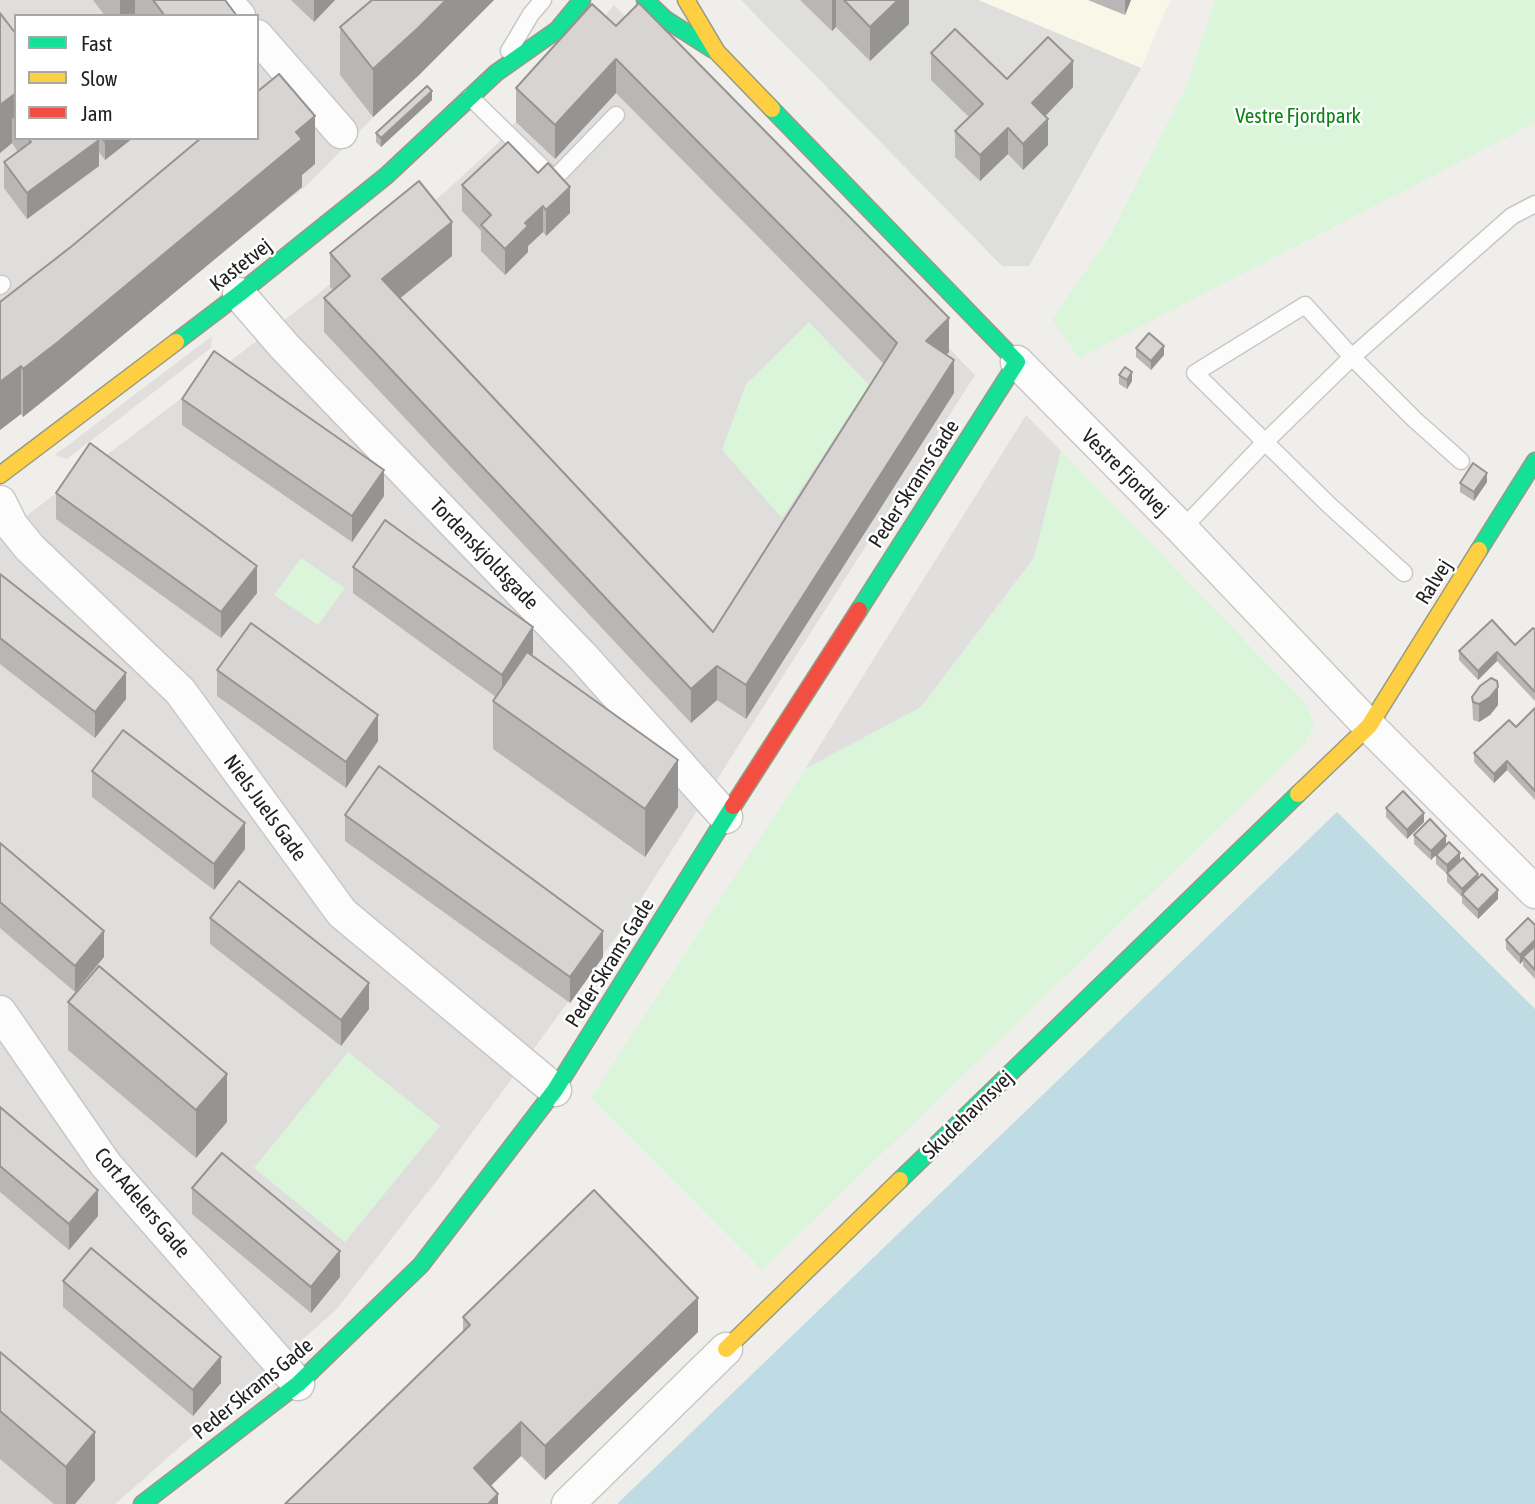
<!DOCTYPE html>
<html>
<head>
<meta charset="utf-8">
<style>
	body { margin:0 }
	#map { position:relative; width:1535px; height:1504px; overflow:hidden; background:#f0eeeb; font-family:"Asap Condensed",sans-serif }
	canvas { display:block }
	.legend { position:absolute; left:14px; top:14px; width:245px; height:126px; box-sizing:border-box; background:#fff; border:2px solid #a7a7a7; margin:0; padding:9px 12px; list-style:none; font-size:21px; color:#222 }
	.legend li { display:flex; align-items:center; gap:14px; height:35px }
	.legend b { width:35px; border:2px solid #a7a7a7 }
</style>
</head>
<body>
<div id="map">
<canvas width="1535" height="1504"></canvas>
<ul class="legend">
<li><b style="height:9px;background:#16e098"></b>Fast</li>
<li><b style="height:9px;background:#ffcf43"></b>Slow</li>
<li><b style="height:9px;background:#f24e42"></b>Jam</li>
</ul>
</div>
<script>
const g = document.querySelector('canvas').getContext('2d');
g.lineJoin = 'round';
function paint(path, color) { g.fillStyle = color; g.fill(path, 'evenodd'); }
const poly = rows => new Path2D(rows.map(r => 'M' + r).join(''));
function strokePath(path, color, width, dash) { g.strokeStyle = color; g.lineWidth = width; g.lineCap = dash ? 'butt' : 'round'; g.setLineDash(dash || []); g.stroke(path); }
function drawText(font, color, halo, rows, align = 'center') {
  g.font = font + ' "Asap Condensed",sans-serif'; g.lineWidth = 5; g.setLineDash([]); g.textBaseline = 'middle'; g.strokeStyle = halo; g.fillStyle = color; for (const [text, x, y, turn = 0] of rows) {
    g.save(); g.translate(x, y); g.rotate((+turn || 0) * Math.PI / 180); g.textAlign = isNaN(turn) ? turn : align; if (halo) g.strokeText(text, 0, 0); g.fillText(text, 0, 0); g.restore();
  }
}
paint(poly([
	[0,0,488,0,305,187,0,427],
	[16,16,257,16,257,138,16,138],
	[614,5,975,375,621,930,438,1179,336,1310,115,1504,0,1504,0,536,308,302,445,192,497,144]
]), '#dfdedc');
paint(poly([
	[978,0,1170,0,1141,68]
]), '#f8f7e8');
paint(poly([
	[741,0,978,0,1141,68,1029,266,1002,266]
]), '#dededc');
paint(poly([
	[1215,0,1535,0,1535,123,1079,358,1052,319,1110,236,1187,85],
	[809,322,869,385,782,518,722,450,746,384],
	[1061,451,1305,703,1314,723,1305,744,762,1270,591,1098,805,769,921,707,1034,559],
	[301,558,345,588,318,625,274,595],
	[348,1052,440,1126,345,1242,254,1168]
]), '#daf5da');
paint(poly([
	[154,138,232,138,116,234,81,192],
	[212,336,211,348,67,459,55,455],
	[1026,415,1061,451,1034,558,921,707,805,769]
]), '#e0dfde');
paint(poly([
	[1337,812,1535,1009,1535,1504,617,1504]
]), '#bfdbe3');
const lane = poly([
	[509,51,531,14,543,0],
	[470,97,554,179,616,115],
	[0,286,2,284],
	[1182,529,1265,442,1352,357,1512,216,1535,204],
	[1404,573,1328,504,1195,373,1305,305,1352,357,1414,419,1461,461]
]);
const street = poly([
	[225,0,239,16],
	[257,36,341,132],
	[239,294,284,346,583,657,726,817],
	[1017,362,1182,529,1369,726,1535,892],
	[0,502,12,526,30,548,180,691,342,913,555,1090],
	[0,1012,106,1165,298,1384],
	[568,1504,726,1349]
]);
const fast = poly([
	[645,0,665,19,712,49],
	[772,109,1017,362,859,610],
	[176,342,239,294,386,176,496,73,557,30,582,0],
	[1479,550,1535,461],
	[900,1180,1298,794],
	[142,1504,298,1384,421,1265,555,1090,733,806]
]);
const slow = poly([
	[686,0,717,52,772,109],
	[0,475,176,342],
	[1298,794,1369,726,1479,550],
	[726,1349,900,1180]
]);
const jam = poly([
	[733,806,859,610]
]);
strokePath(lane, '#c9c8c7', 19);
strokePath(street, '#c9c8c7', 35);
strokePath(fast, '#999a82', 19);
strokePath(slow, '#999a82', 19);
strokePath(jam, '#999a82', 19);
strokePath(lane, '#fdfcfc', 16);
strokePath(street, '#fdfcfc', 32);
strokePath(fast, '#16e098', 16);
strokePath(slow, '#ffcf43', 16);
strokePath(jam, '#f24e42', 16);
paint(poly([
	[93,0,225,0,237,16,105,16],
	[291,0,335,0,314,22],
	[372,0,494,0,418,76,373,117,340,75,340,27],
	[800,0,909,0,909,24,870,61,836,27,832,31],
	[1088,0,1131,0,1125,15],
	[592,4,949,352,946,354,954,393,746,719,717,700,691,723,324,332,324,298,333,290,330,287,330,253,452,256,400,298,713,632,884,364,616,93,555,159,516,122,516,88],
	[0,13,16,34,16,138,133,138,105,160,99,152,99,166,27,219,4,188,4,162,18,152,12,143,0,153],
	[931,53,1007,79,1073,87,1045,116,1048,145,1023,170,1008,154,980,181,955,157,955,131,969,117,931,80],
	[432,100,381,147,376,142,376,133],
	[315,164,302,175,302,187,58,389,23,417,21,414,0,430,0,302],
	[462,185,570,213,546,236,543,232,528,246,528,252,505,275,481,251,481,231,462,211],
	[1136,348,1164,355,1151,370,1136,357],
	[1119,375,1132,381,1127,389,1119,384],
	[182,399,384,496,352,542,182,425],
	[1487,482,1474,501,1460,492,1460,483],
	[56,493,257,593,221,638,56,519],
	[353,567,533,653,532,655,678,807,645,857,493,749,493,701,496,697,353,593],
	[0,574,126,699,95,738,0,664],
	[1535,630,1535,701,1497,661,1478,680,1459,660,1459,651,1515,645],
	[217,670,378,741,346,788,217,696],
	[1472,697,1498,705,1490,715,1479,722,1473,720],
	[1535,708,1535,800,1507,770,1494,783,1474,762,1474,753,1516,727],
	[92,771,245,849,214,890,92,797],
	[1386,808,1424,822,1407,839,1386,817],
	[345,815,603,957,570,1003,345,841],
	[1414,835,1446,836,1431,860,1414,844],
	[0,843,104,957,75,992,0,928],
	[1436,855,1460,861,1498,899,1478,919,1462,903,1462,897,1447,882,1447,874,1436,864],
	[210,918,369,1009,341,1046,210,944],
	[1535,925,1535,979,1523,966,1523,961,1520,964,1506,949,1506,940],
	[68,1002,227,1122,196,1158,68,1050],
	[0,1107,98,1216,69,1250,0,1192],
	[192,1188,340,1277,311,1313,192,1214],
	[63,1281,221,1383,193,1416,63,1307],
	[463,1317,698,1332,545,1480,521,1456,491,1486,498,1504,285,1504,463,1333],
	[0,1352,95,1480,75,1504,54,1504,0,1459]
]), '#b9b6b5');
paint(poly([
	[120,0,135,0,135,16,120,16],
	[314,0,335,0,314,22],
	[446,0,494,0,418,76,373,117,373,69],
	[832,0,836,0,836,27,832,31],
	[898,0,909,0,909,24,870,61,870,27],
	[1125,0,1131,0,1125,15],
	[616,59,616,93,555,159,555,125],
	[1073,61,1073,87,1032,130,1032,103],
	[432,91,432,100,381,147,381,138],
	[16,93,16,122,12,117,12,143,0,153,0,105],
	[315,116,315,164,302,175,302,187,58,389,23,417,23,369],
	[1048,119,1048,145,1023,170,1023,144],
	[1008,128,1008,154,980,181,980,155],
	[110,138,133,138,105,160,105,142],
	[99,140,99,166,27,219,27,193],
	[570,187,570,213,546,236,546,210],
	[543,206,543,232,528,246,528,252,505,275,505,249,525,223],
	[452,222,452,256,382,313,382,279],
	[949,318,949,352,926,375,926,341],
	[1164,346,1164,355,1151,370,1151,361],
	[954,360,954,393,746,719,746,685],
	[21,366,21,414,0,430,0,382],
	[1132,372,1132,381,1127,389,1127,380],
	[384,470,384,496,352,542,352,516],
	[1487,473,1487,482,1474,501,1474,492],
	[257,566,257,593,221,638,221,612],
	[533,627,533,653,502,701,502,675],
	[1497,652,1497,661,1478,680,1478,671],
	[717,666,717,700,691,723,691,689],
	[126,673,126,699,95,738,95,712],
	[1498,687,1498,705,1490,715,1479,722,1479,704],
	[378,715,378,741,346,788,346,762],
	[678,760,678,807,645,857,645,809],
	[1507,761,1507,770,1494,783,1494,774],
	[1424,813,1424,822,1407,839,1407,830],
	[245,823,245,849,214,890,214,864],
	[1446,836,1446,845,1431,860,1431,851],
	[1460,853,1460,862,1447,874,1447,865],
	[1478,874,1478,883,1462,894,1462,898,1462,889],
	[1498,890,1498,899,1478,919,1478,910],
	[104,931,104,957,75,992,75,966],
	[603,931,603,957,570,1003,570,977],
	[1535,940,1535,949,1523,957,1523,961,1520,964,1520,955],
	[369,983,369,1009,341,1046,341,1020],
	[227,1074,227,1122,196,1158,196,1110],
	[98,1190,98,1216,69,1250,69,1224],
	[340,1251,340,1277,311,1313,311,1287],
	[698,1298,698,1332,545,1480,545,1446],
	[221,1357,221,1383,193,1416,193,1390],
	[521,1422,521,1456,474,1502,474,1468],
	[95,1432,95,1480,75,1504,66,1504,66,1467],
	[498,1494,498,1504,488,1504]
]), '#969493');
const building = poly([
	[153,0,225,0,237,16,165,16,153,0],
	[372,0,446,0,418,28,373,69,340,27,372,0],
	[844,0,898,0,870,27,844,0],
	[639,3,949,318,926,341,954,360,746,685,717,666,691,689,324,298,350,276,330,253,419,181,452,222,382,279,713,632,897,343,616,59,555,125,516,88,592,4,616,26,639,3],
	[0,13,16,34,16,93,0,105,0,13],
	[955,29,1007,79,1048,37,1073,61,1032,103,1048,119,1023,144,1008,128,980,155,955,131,983,104,931,53,955,29],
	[279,74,315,116,296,132,302,139,58,342,23,369,21,366,0,382,0,302,72,246,201,138,257,138,257,92,279,74],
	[427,86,432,91,381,138,376,133,427,86],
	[28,138,98,138,99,140,27,193,4,162,31,142,28,138],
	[102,138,110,138,105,142,102,138],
	[508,142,538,173,548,163,570,187,546,210,543,206,525,223,528,226,505,249,481,225,491,215,462,185,508,142],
	[1149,333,1164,346,1151,361,1136,348,1149,333],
	[214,351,384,470,352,516,182,399,214,351],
	[1125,367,1132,372,1127,380,1119,375,1125,367],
	[90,443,257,566,221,612,56,493,90,443],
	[1473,463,1487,473,1474,492,1460,483,1473,463],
	[385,520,533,627,502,675,353,567,385,520],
	[0,574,126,673,95,712,0,638,0,574],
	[1492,620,1515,645,1533,628,1535,630,1535,692,1497,652,1478,671,1459,651,1492,620],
	[251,623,378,715,346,762,217,670,251,623],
	[527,652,678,760,645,809,493,701,527,652],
	[1491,678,1497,681,1498,687,1490,697,1479,704,1473,702,1472,697,1480,686,1491,678],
	[1535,708,1535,791,1507,761,1494,774,1474,753,1509,720,1516,727,1535,708],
	[123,730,245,823,214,864,92,771,123,730],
	[379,766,603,931,570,977,345,815,379,766],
	[1403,791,1424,813,1407,830,1386,808,1403,791],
	[1430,819,1446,836,1431,851,1414,835,1430,819],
	[1449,842,1460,853,1447,865,1436,855,1449,842],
	[0,843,104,931,75,966,0,902,0,843],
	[1463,858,1478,874,1462,889,1447,873,1463,858],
	[1482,874,1498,890,1478,910,1462,894,1482,874],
	[239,881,369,983,341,1020,210,918,239,881],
	[1528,918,1535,925,1535,940,1520,955,1506,940,1528,918],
	[1535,946,1535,970,1523,957,1535,946],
	[99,966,227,1074,196,1110,68,1002,99,966],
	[0,1107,98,1190,69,1224,0,1166,0,1107],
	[222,1153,340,1251,311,1287,192,1188,222,1153],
	[594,1190,698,1298,545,1446,521,1422,474,1468,498,1494,488,1504,285,1504,470,1325,463,1317,594,1190],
	[91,1248,221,1357,193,1390,63,1281,91,1248],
	[0,1352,95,1432,66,1467,0,1411,0,1352]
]);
paint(building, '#d7d4d2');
strokePath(building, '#969493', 2);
drawText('21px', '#0c8416', '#fff', [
	["Vestre Fjordpark",1298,116]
]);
drawText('21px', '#222', '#fff', [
	["Kastetvej",241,265,-38],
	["Vestre Fjordvej",1125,473,45],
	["Peder Skrams Gade",914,484,-57],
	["Tordenskjoldsgade",484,554,46],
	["Ralvej",1434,582,-58],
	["Niels Juels Gade",265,808,54],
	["Peder Skrams Gade",610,963,-58],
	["Skudehavnsvej",968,1115,-44],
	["Cort Adelers Gade",142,1203,50],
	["Peder Skrams Gade",253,1389,-39]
]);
</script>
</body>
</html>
